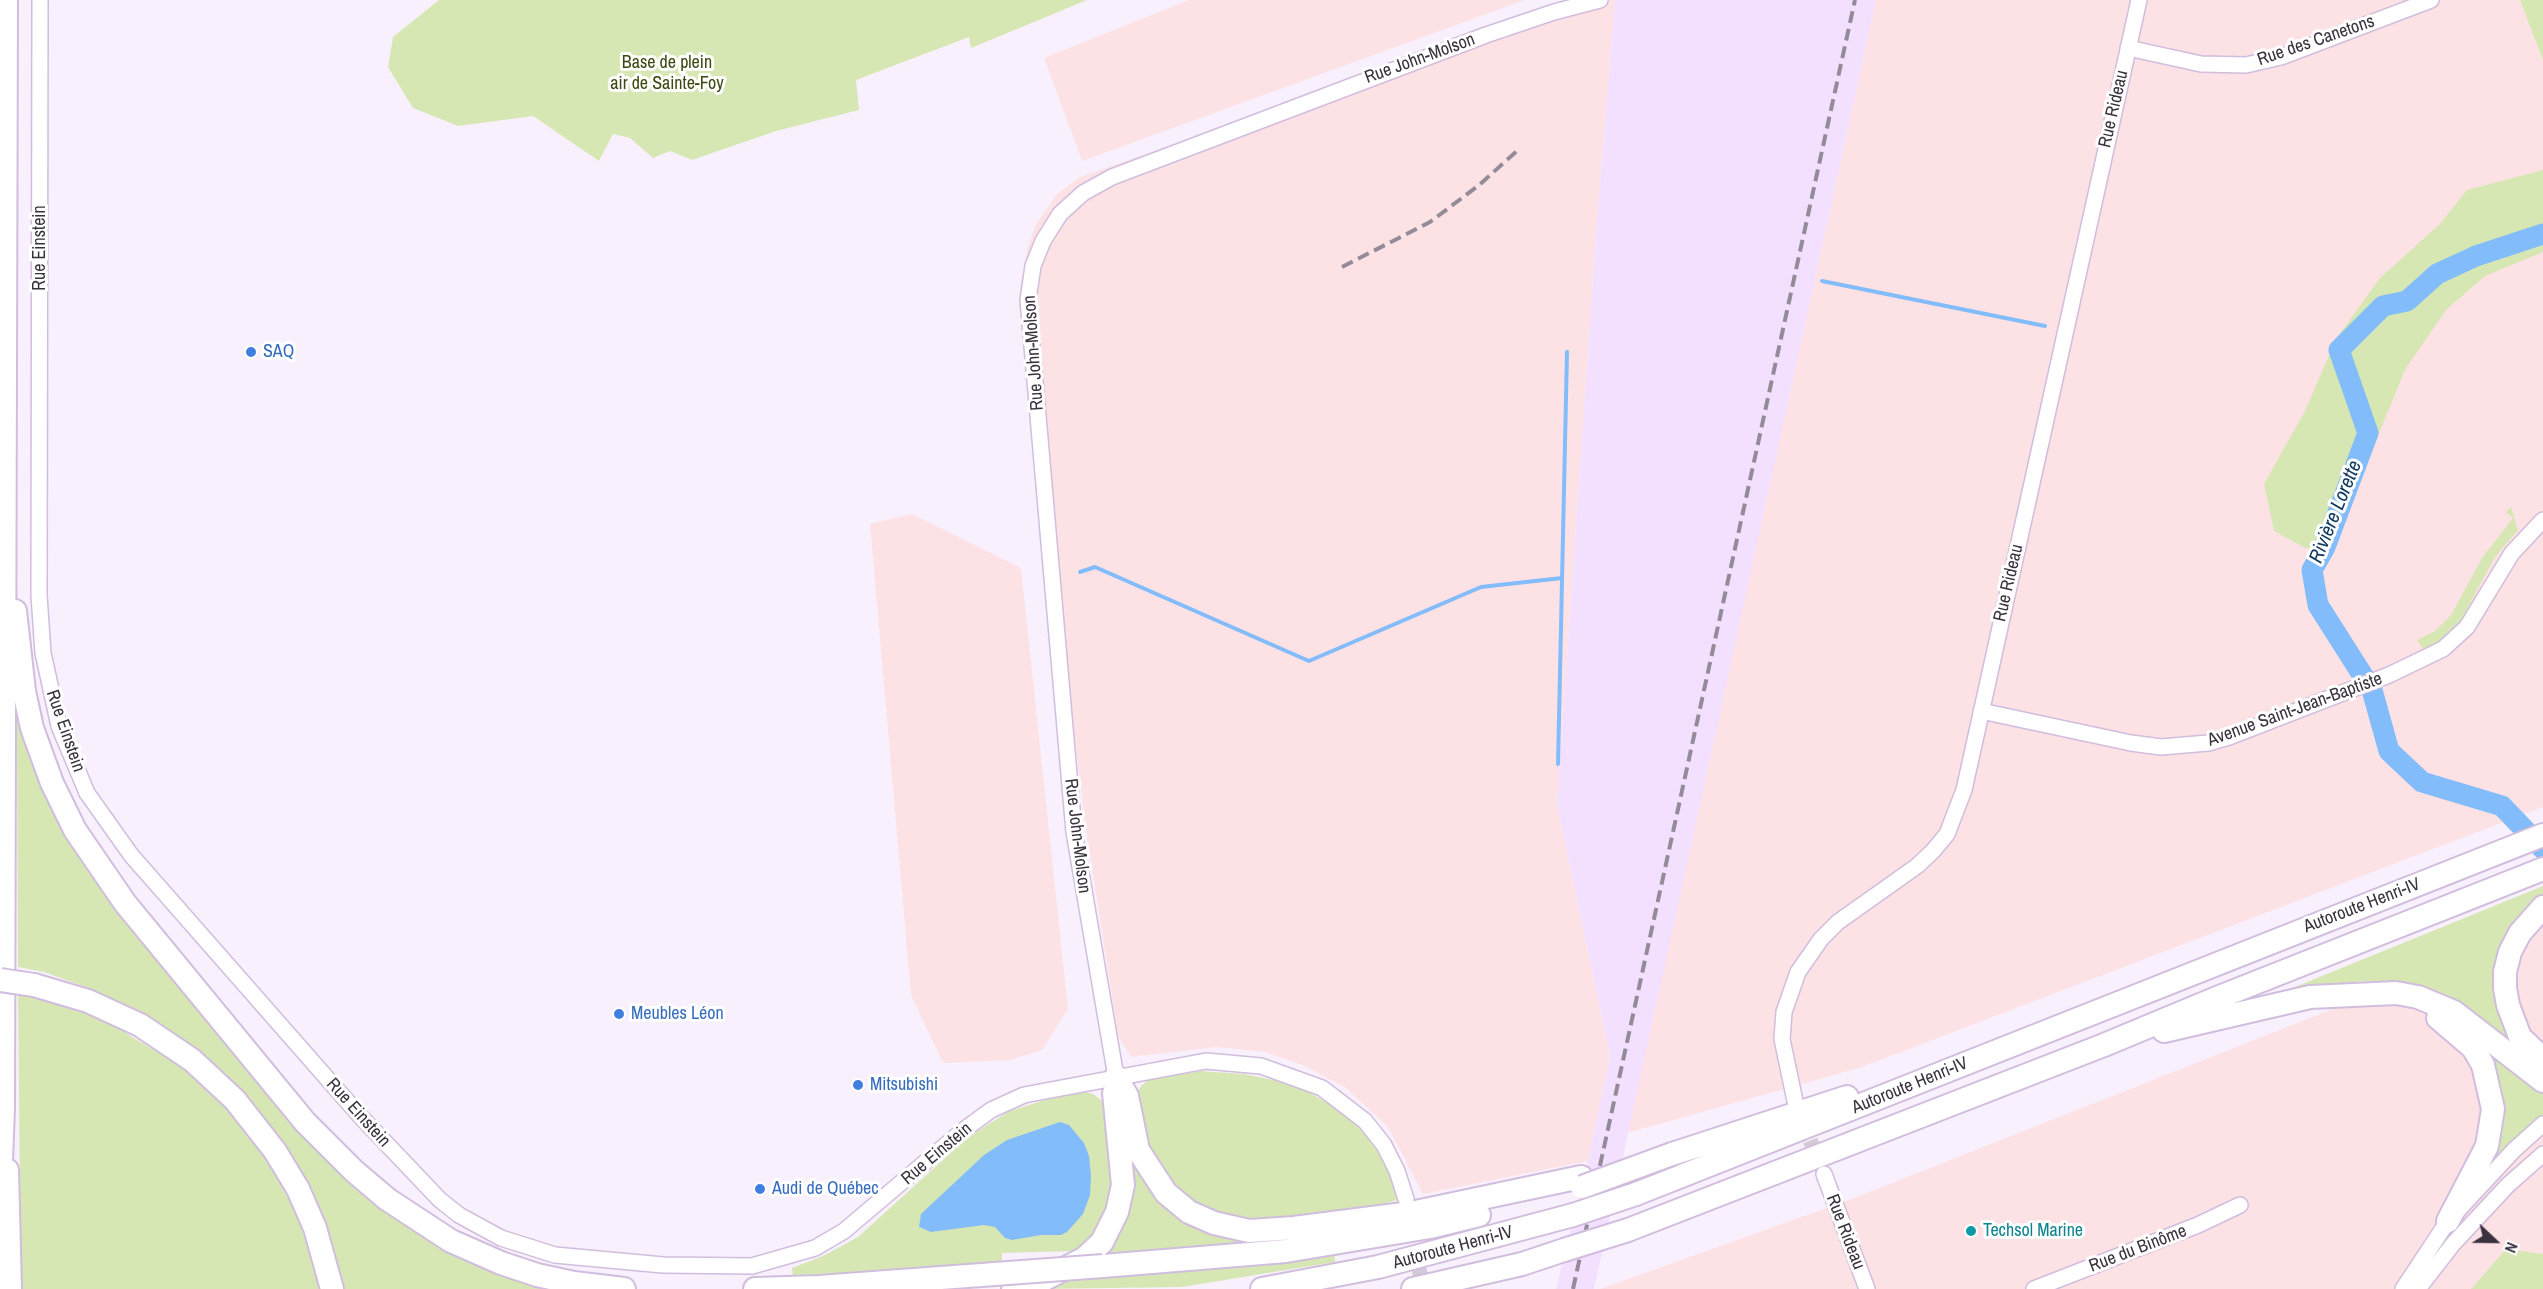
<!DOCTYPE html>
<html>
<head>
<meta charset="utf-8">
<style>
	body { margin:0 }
	#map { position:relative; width:2543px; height:1289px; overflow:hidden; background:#f8f0fd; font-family:"Archivo Narrow",sans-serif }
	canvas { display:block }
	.north { position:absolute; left:2465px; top:1211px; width:60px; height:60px; -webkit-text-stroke:4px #fff; paint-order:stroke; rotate:112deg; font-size:16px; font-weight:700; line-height:24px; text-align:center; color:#39313e }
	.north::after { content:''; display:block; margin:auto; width:21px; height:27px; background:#39313e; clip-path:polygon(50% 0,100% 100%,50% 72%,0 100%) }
</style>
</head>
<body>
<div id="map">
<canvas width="2543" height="1289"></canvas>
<div class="north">N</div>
</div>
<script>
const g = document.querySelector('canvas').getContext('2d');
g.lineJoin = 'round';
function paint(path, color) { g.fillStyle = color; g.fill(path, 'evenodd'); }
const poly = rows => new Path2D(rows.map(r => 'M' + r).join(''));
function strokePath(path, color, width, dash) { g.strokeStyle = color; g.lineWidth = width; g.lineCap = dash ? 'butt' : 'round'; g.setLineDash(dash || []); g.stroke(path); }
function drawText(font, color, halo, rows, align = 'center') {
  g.font = font + ' "Archivo Narrow",sans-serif'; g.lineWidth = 6; g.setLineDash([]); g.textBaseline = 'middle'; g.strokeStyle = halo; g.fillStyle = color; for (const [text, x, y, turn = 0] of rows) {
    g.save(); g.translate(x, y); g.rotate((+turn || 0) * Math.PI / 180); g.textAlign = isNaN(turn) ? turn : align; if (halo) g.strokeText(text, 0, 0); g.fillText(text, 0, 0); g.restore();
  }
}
paint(poly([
	[1189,0,1525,0,1082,161,1044,58],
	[1588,0,1615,0,1597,221,1557,804,1610,1056,1588,1161,1423,1194,1388,1127,1346,1088,1303,1065,1265,1052,1216,1047,1131,1057,1118,1036,1085,822,1020,288,1027,250,1036,224,1057,194,1080,177],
	[1876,0,2543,0,2543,807,1859,1068,1627,1133],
	[912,514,1021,568,1068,1009,1042,1050,1010,1060,943,1063,911,995,870,524],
	[2543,926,2543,1289,1600,1289,1849,1200]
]), '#fde2e5');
paint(poly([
	[1615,0,1876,0,1594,1289,1556,1289,1588,1161,1610,1056,1557,804,1597,221]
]), '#f3dfff');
paint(poly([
	[439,0,1087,0,971,48,969,37,856,80,859,110,776,131,692,160,670,151,653,158,630,138,613,134,599,161,533,116,458,126,413,108,388,67,393,37],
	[2520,0,2543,0,2543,60],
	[2543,170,2543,252,2485,276,2447,309,2406,368,2331,548,2305,548,2274,531,2264,484,2305,411,2336,339,2380,278,2439,225,2467,190],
	[2511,507,2518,530,2495,557,2461,620,2446,637,2424,650,2417,640,2435,631,2451,615,2482,558,2513,518,2506,512],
	[22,714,40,777,374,1202,559,1289,342,1289,328,1234,288,1151,256,1108,223,1073,191,1046,150,1018,94,990,44,972,18,967,17,715],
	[2543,886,2543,897,2522,913,2507,937,2515,1049,2422,989,2391,982,2364,981,2290,989],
	[18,995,40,998,106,1021,185,1069,220,1101,252,1138,280,1182,298,1218,321,1289,21,1289],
	[2487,1047,2543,1092,2543,1117,2494,1162,2489,1157],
	[1201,1071,1244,1074,1278,1081,1305,1090,1334,1107,1365,1133,1379,1153,1389,1170,1397,1200,1350,1213,1291,1223,1228,1220,1188,1203,1149,1158,1136,1095,1141,1086,1148,1080],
	[1077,1090,1093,1094,1101,1100,1106,1109,1114,1189,1099,1230,1084,1247,1075,1251,1002,1253,1002,1266,793,1278,792,1268,823,1256,858,1237,965,1140,990,1123,1010,1111],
	[1136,1161,1163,1201,1316,1239,1094,1258,1128,1164],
	[2506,1249,2543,1254,2543,1289,2471,1289],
	[1334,1253,1335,1262,1182,1287,1039,1289,1066,1278,1184,1272,1276,1262]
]), '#d7e7b4');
paint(poly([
	[1060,1122,1069,1125,1084,1143,1089,1156,1091,1176,1090,1195,1083,1214,1067,1232,1061,1235,1041,1235,1012,1240,1005,1238,995,1227,984,1225,931,1232,919,1227,921,1214,984,1155,1007,1140]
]), '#83bcfa');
strokePath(poly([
	[1822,281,2045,326],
	[1080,572,1095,567,1309,661,1481,587,1562,578],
	[1558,764,1567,352]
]), '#83bcfa', 4);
strokePath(poly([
	[2543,234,2476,256,2437,274,2407,301,2383,306,2339,350,2368,433,2325,547,2312,570,2318,605,2372,690,2389,751,2422,782,2502,806,2543,849]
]), '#83bcfa', 21);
strokePath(poly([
	[1802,1119,1819,1163],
	[1410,1222,1423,1289]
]), '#d2cad7', 15, [15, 8]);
const minor = poly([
	[40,0,39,595,43,653,59,726,87,793,131,855,361,1117,440,1200,459,1215,501,1238,555,1255,663,1265,752,1266,815,1248,844,1231,961,1132,991,1110,1024,1095,1206,1061,1261,1066,1322,1088,1365,1121,1384,1145,1397,1171,1406,1199],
	[2128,48,2201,64,2246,65,2281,57,2431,0],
	[1981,711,2131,743,2161,747,2208,743,2229,737,2389,675,2443,649,2467,627,2512,553,2543,520],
	[1116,1077,1074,832,1028,300,1033,266,1043,241,1060,214,1083,193,1112,177,1486,35,1554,12,1600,0],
	[1795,1101,1782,1039,1784,1012,1798,972,1821,939,1838,922,1917,866,1933,851,1947,834,1964,790,2139,0],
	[1824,1174,1867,1289],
	[2034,1289,2198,1225,2240,1205],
	[2403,1289,2448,1221,2514,1150,2543,1124],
	[2418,1289,2453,1244,2508,1185,2543,1154]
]);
const highway = poly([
	[15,611,24,691,32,728,52,783,75,830,125,903,305,1122,354,1171,387,1199,451,1241,501,1263,537,1275,574,1283,624,1289],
	[2543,907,2520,933,2510,952,2505,972,2505,988,2508,1005,2520,1037,2543,1059],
	[34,985,88,1001,140,1025,192,1060,235,1100,275,1151,298,1189,315,1228,332,1289],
	[2438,1018,2473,1048,2483,1065,2493,1109,2487,1146,2448,1221],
	[2164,1031,2310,997,2396,993,2418,997,2454,1012,2543,1081],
	[1116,1077,1127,1096,1138,1150,1166,1193,1189,1212,1214,1223,1249,1231,1294,1228,1411,1213,1581,1177],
	[1672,1154,1847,1097],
	[7,1170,10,1289],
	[0,1188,3,1108,6,0],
	[1636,1194,2543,835],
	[1628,1230,2104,1045,2217,998,2543,869],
	[1103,1266,1286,1251,1430,1227,1479,1215],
	[755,1289,819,1287,995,1274],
	[1013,1289,1041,1281,1085,1258,1102,1242,1117,1212,1123,1185,1114,1093],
	[1262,1289,1378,1267,1573,1215],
	[1413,1289,1522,1264,1564,1250]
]);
strokePath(minor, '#d1bddd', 18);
strokePath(highway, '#d1bddd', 26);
strokePath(minor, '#fff', 15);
strokePath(highway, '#fff', 22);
strokePath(poly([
	[1342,267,1430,222,1478,186,1517,151],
	[1573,1289,1855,0]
]), '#938b98', 4, [12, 6]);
const highwayBridge = poly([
	[0,980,34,985],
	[1582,1187,1672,1154],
	[1573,1215,1636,1194],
	[1564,1250,1628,1230],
	[995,1274,1103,1266]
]);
strokePath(highwayBridge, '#d1bddd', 26, []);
strokePath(highwayBridge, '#fff', 22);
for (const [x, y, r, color] of [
	[251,352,6,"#3f7fe0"],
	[619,1014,6,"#3f7fe0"],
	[858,1085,6,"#3f7fe0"],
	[760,1189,6,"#3f7fe0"],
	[1971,1231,6,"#0f9aa8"]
]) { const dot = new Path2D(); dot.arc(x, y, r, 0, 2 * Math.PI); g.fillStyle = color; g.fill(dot); strokePath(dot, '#fff', 2); }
drawText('18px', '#39313e', '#fff', [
	["Rue des Canetons",2316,41,-19],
	["Rue John-Molson",1420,59,-20],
	["Rue Rideau",2114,109,-77],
	["Rue Einstein",40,248,-90],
	["Rue John-Molson",1034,353,-94],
	["Rue Rideau",2009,583,-77],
	["Avenue Saint-Jean-Baptiste",2295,710,-20],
	["Rue Einstein",65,731,71],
	["Rue John-Molson",1077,836,83],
	["Autoroute Henri-IV",2362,906,-21],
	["Autoroute Henri-IV",1910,1086,-22],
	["Rue Einstein",358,1113,48],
	["Rue Einstein",937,1154,-40],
	["Rue Rideau",1845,1232,69],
	["Autoroute Henri-IV",1453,1248,-15],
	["Rue du Binôme",2138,1249,-21]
]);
drawText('18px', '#3a480d', '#fff', [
	["Base de plein",667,63],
	["air de Sainte-Foy",667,84]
]);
drawText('18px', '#366cbe', '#fff', [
	["SAQ",263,352],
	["Meubles Léon",631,1014],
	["Mitsubishi",870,1085],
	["Audi de Québec",772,1189]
], 'left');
drawText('18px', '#0d838f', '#fff', [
	["Techsol Marine",1983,1231]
], 'left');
drawText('italic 20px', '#0f385f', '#fff', [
	["Rivière Lorette",2336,512,-68]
]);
</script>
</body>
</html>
